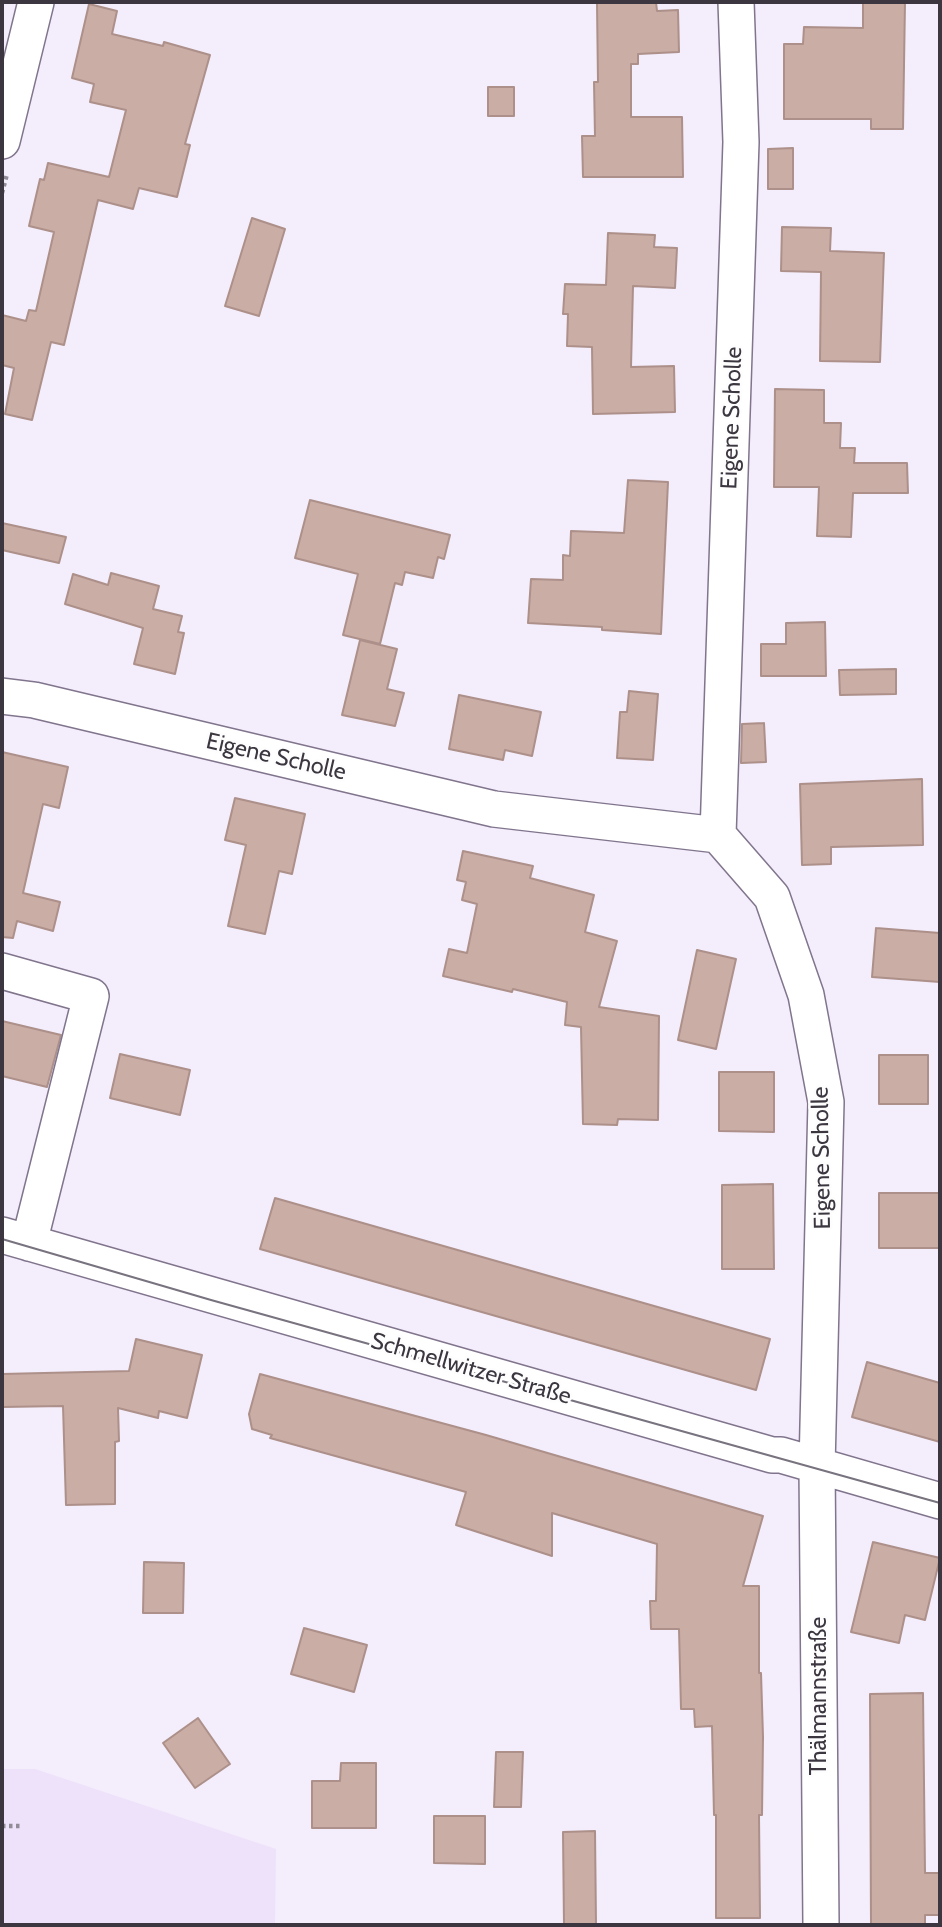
<!DOCTYPE html>
<html>
<head>
<meta charset="utf-8">
<style>
	body { margin:0 }
	#map { position:relative; width:942px; height:1927px; overflow:hidden; background:#f4edfc; font-family:Cabin,sans-serif }
	canvas { display:block }
	.frame { position:absolute; inset:0; border:4px solid #3b363f; pointer-events:none }
</style>
</head>
<body>
<div id="map">
<canvas width="942" height="1927"></canvas>
<div class="frame"></div>
</div>
<script>
const g = document.querySelector('canvas').getContext('2d');
g.lineJoin = 'round';
function paint(path, color) { g.fillStyle = color; g.fill(path, 'evenodd'); }
const poly = rows => new Path2D(rows.map(r => 'M' + r).join(''));
function strokePath(path, color, width, dash) { g.strokeStyle = color; g.lineWidth = width; g.lineCap = dash ? 'butt' : 'round'; g.setLineDash(dash || []); g.stroke(path); }
function drawText(font, color, halo, rows, align = 'center') {
  g.font = font + ' Cabin,sans-serif'; g.lineWidth = 5; g.setLineDash([]); g.textBaseline = 'middle'; g.strokeStyle = halo; g.fillStyle = color; for (const [text, x, y, turn = 0] of rows) {
    g.save(); g.translate(x, y); g.rotate((+turn || 0) * Math.PI / 180); g.textAlign = isNaN(turn) ? turn : align; if (halo) g.strokeText(text, 0, 0); g.fillText(text, 0, 0); g.restore();
  }
}
paint(poly([
	[2,1769,35,1769,276,1849,275,1925,2,1925]
]), '#eee2fb');
const building = poly([
	[656,2,657,11,678,10,679,52,638,54,638,64,631,64,631,117,682,117,683,177,583,177,582,136,595,136,594,82,598,82,597,3,656,2],
	[863,2,905,2,903,129,871,129,871,119,784,119,784,44,803,44,804,27,863,28,863,2],
	[89,4,117,11,112,34,163,46,164,42,210,55,185,144,190,145,177,197,139,188,133,209,98,200,64,345,51,342,32,420,5,414,14,368,2,365,2,315,26,321,29,310,36,311,54,232,29,226,40,179,44,180,48,163,109,177,126,110,90,102,94,84,72,78,89,4],
	[488,87,514,87,514,116,488,116,488,87],
	[793,148,793,189,768,189,768,149,793,148],
	[252,218,285,229,259,316,225,306,252,218],
	[782,227,831,228,830,251,884,253,880,362,820,361,821,272,781,271,782,227],
	[608,233,655,235,654,247,677,248,675,288,633,286,631,367,674,366,675,412,593,414,592,347,567,346,568,314,563,314,565,284,606,285,608,233],
	[775,389,824,390,824,423,841,423,840,448,855,448,854,463,907,463,908,493,853,493,851,537,817,536,819,487,774,487,775,389],
	[628,480,668,482,661,634,602,630,602,627,528,623,531,579,563,580,563,555,570,556,571,531,624,533,628,480],
	[310,500,450,535,444,559,438,557,433,578,405,572,402,585,395,583,380,644,343,635,358,574,295,558,310,500],
	[2,523,66,537,59,563,2,550,2,523],
	[111,573,159,586,153,609,182,616,178,632,184,633,175,674,134,664,143,628,65,604,73,574,108,585,111,573],
	[825,622,826,676,761,676,761,644,786,644,786,623,825,622],
	[360,640,397,649,387,689,404,693,395,726,342,715,360,640],
	[896,669,896,694,840,695,839,670,896,669],
	[629,691,658,694,653,760,617,758,620,712,627,712,629,691],
	[459,695,541,712,532,756,505,750,503,760,449,749,459,695],
	[764,723,766,762,741,763,742,724,764,723],
	[2,752,68,767,59,808,43,804,23,893,60,902,53,931,17,921,13,938,2,937,2,752],
	[922,779,923,845,831,847,831,864,802,865,800,784,922,779],
	[235,798,305,814,292,874,279,871,265,934,228,926,246,845,225,840,235,798],
	[463,851,533,866,530,878,594,895,585,932,617,941,599,1007,659,1016,658,1120,618,1119,617,1125,583,1124,581,1027,565,1025,567,1002,513,989,512,992,443,976,449,949,467,953,477,904,462,900,466,882,457,880,463,851],
	[876,928,940,933,940,982,872,977,876,928],
	[697,950,736,959,716,1049,678,1040,697,950],
	[2,1021,61,1035,47,1087,2,1076,2,1021],
	[120,1054,190,1070,180,1115,110,1098,120,1054],
	[879,1055,928,1055,928,1104,879,1104,879,1055],
	[719,1072,774,1072,774,1132,719,1131,719,1072],
	[773,1184,774,1269,722,1269,722,1185,773,1184],
	[879,1193,940,1193,940,1248,879,1248,879,1193],
	[275,1198,770,1339,756,1390,260,1249,275,1198],
	[136,1339,202,1355,187,1418,159,1411,158,1418,118,1408,119,1441,115,1442,115,1504,66,1505,63,1406,2,1407,2,1374,129,1371,136,1339],
	[867,1362,940,1383,940,1442,852,1417,867,1362],
	[260,1374,486,1435,763,1516,743,1586,759,1586,759,1673,761,1673,763,1737,762,1815,759,1815,760,1918,716,1918,716,1815,714,1815,712,1726,695,1727,694,1709,681,1709,679,1629,651,1629,650,1601,656,1601,657,1544,552,1513,552,1556,456,1525,466,1492,270,1438,272,1435,252,1429,249,1414,260,1374],
	[873,1542,940,1558,925,1620,905,1615,899,1643,851,1632,873,1542],
	[144,1562,184,1563,183,1613,143,1613,144,1562],
	[304,1628,367,1645,354,1692,291,1674,304,1628],
	[923,1693,925,1873,940,1873,940,1915,925,1915,925,1925,871,1925,870,1694,923,1693],
	[198,1718,230,1764,195,1788,163,1743,198,1718],
	[496,1752,523,1752,521,1807,494,1807,496,1752],
	[341,1763,376,1763,376,1828,312,1828,312,1781,340,1781,341,1763],
	[434,1816,485,1816,485,1864,434,1863,434,1816],
	[595,1831,596,1925,564,1925,563,1832,595,1831]
]);
paint(building, '#caada5');
strokePath(building, '#ac9089', 2);
const minor = poly([
	[736,2,741,142,718,835,772,897,806,995,826,1102,817,1466,821,1925],
	[2,141,36,2],
	[2,696,34,700,494,809,718,835],
	[2,971,91,996,29,1243],
	[2,1235,772,1455,781,1455,940,1501]
]);
strokePath(minor, '#80758c', 38);
strokePath(poly([
	[2,193,7,174],
	[2,1826,21,1826]
]), '#928c98', 4.5, [3.5, 3.5]);
strokePath(minor, '#fff', 35);
strokePath(poly([
	[2,1239,211,1300,940,1503]
]), '#78737e', 2);
drawText('23px', '#3b363f', '#fdfdfd', [
	["Eigene Scholle",732,418,-88],
	["Eigene Scholle",276,757,13],
	["Eigene Scholle",822,1158,-91],
	["Schmellwitzer Straße",471,1369,16],
	["Thälmannstraße",819,1696,-90]
]);
</script>
</body>
</html>
